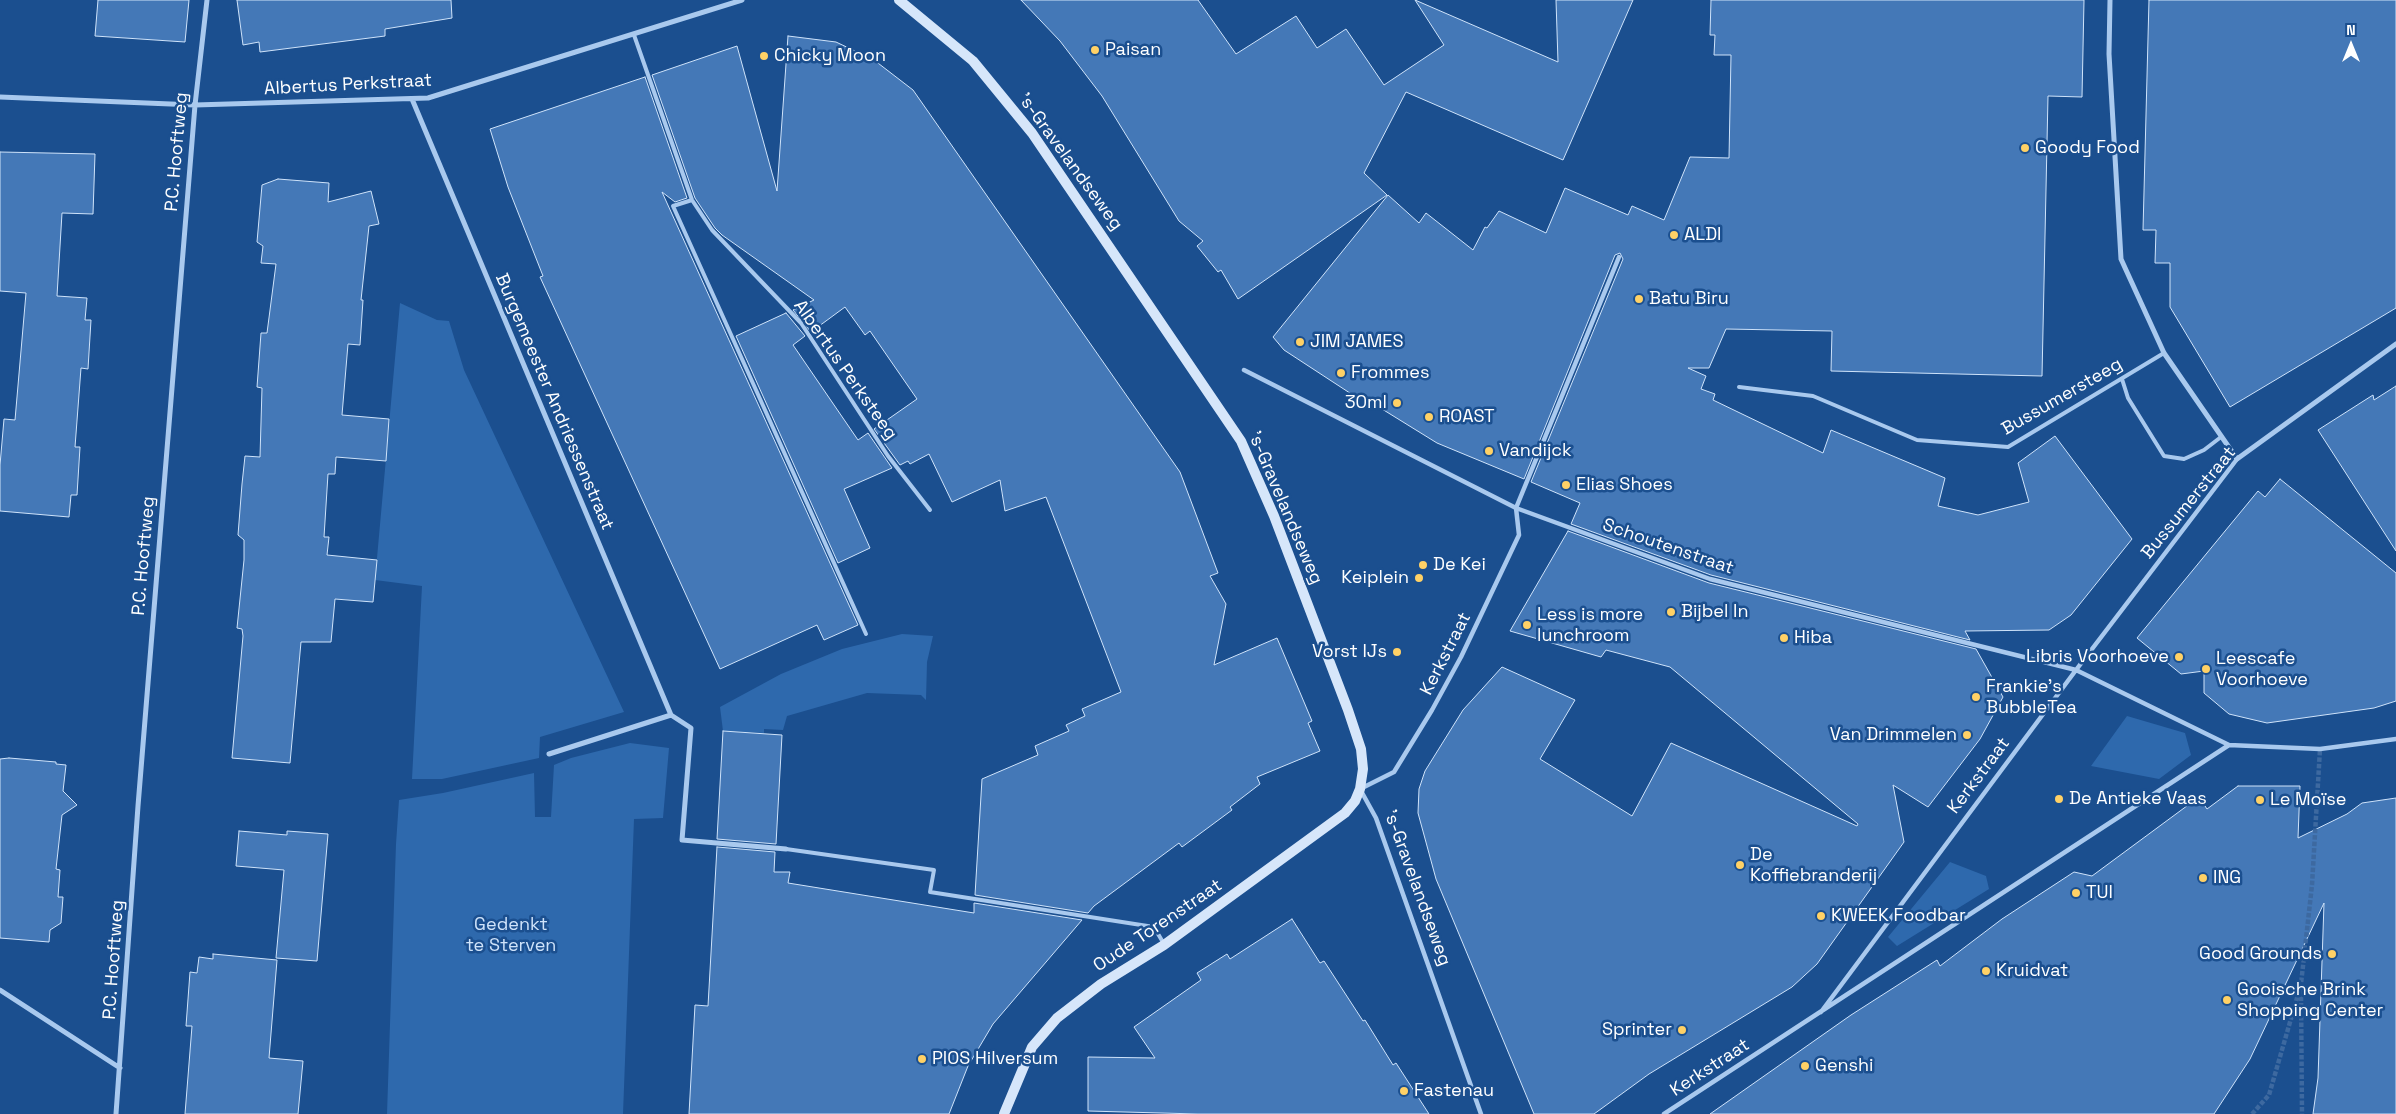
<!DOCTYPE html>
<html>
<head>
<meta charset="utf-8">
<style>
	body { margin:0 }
	#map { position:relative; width:2396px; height:1114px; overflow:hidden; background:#1b4f8f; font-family:"Space Grotesk",sans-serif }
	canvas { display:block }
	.north { position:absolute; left:2326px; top:20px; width:50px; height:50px; -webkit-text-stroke:4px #1b4f8f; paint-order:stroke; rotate:0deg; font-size:14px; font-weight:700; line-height:20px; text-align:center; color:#fff }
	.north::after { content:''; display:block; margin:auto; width:18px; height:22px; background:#fff; clip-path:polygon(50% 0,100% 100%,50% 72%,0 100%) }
</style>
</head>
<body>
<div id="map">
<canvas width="2396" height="1114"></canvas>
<div class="north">N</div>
</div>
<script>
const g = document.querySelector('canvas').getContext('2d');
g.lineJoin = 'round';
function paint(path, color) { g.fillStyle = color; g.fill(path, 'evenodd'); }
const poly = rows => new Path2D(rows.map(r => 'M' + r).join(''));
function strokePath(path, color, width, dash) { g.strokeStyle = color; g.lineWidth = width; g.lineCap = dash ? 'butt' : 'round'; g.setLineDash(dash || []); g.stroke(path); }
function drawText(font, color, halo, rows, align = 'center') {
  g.font = font + ' "Space Grotesk",sans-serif'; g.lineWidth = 5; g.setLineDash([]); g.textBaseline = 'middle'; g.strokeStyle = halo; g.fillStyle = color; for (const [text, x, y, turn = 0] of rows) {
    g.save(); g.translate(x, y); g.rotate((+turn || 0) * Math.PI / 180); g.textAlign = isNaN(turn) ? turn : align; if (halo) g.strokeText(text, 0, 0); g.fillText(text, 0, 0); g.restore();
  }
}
paint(poly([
	[400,303,437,320,449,321,464,370,624,712,540,737,539,758,442,779,412,779,422,586,375,580],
	[902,634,933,636,927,662,926,700,921,695,867,693,787,716,783,730,764,729,764,733,723,731,720,707,781,674,842,649],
	[2127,716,2185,733,2191,755,2159,779,2091,766],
	[630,743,669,748,663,818,634,819,623,1114,387,1114,396,844,399,800,443,793,534,773,535,817,551,817,554,765,571,758],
	[1950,862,1986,876,1989,889,1897,946,1888,937]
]), '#2e69ad');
const building = poly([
	[98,0,189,0,185,42,95,36,98,0],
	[237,0,451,0,452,18,385,29,385,36,260,52,259,42,243,45,237,0],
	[1021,0,1198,0,1236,54,1296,16,1317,48,1346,29,1384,85,1444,45,1415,0,1558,62,1556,0,1633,0,1563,160,1406,92,1364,173,1387,195,1238,299,1221,270,1218,272,1197,246,1203,241,1179,221,1102,96,1060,41,1021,0],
	[1711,0,2084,0,2082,97,2048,96,2042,376,1831,371,1832,331,1726,329,1709,368,1688,368,1706,376,1701,389,1715,394,1713,400,1823,453,1831,430,1945,478,1938,506,1978,515,2029,502,2018,463,2055,436,2132,539,2071,615,2049,630,1965,631,1970,640,1711,575,1571,524,1580,503,1531,482,1623,259,1620,253,1615,255,1524,479,1437,443,1361,396,1359,399,1284,350,1273,337,1388,195,1419,223,1426,213,1473,250,1485,227,1487,228,1499,211,1546,233,1565,188,1628,215,1632,206,1664,220,1690,157,1729,158,1731,55,1714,55,1715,35,1710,35,1711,0],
	[2149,0,2396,0,2396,308,2230,407,2170,307,2170,263,2155,263,2156,230,2143,230,2149,0],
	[788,36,836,42,874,60,913,90,1180,472,1218,573,1210,576,1226,604,1214,665,1277,638,1312,721,1308,723,1320,751,1257,777,1260,784,1230,807,1232,810,1182,847,1179,843,1094,906,1088,913,975,895,982,779,1038,755,1035,746,1069,731,1066,725,1085,716,1082,709,1121,692,1046,497,1005,511,1000,480,952,502,929,454,910,464,908,461,900,465,874,429,917,399,870,331,865,335,845,307,811,332,793,310,814,300,722,235,715,228,695,198,652,75,737,46,777,191,788,36],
	[645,77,687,198,675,202,662,192,858,625,824,640,817,625,720,669,540,277,543,276,508,187,490,129,645,77],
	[0,152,95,154,93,214,62,213,57,296,87,298,85,320,91,320,88,369,81,368,75,447,80,447,77,495,71,495,69,517,0,511,0,465,4,419,15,420,26,293,0,291,0,152],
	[278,179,329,183,328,202,371,191,379,224,369,226,361,300,363,300,360,345,348,344,342,415,389,419,386,461,336,457,335,474,328,474,324,537,329,537,327,555,377,560,373,602,335,599,331,642,301,642,290,763,232,758,243,636,242,629,237,628,244,560,244,540,238,535,242,484,245,456,260,457,262,388,257,387,261,333,267,333,276,264,261,263,263,246,257,242,262,185,278,179],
	[786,313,805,336,793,345,858,440,868,433,892,468,844,489,870,548,838,563,736,336,786,313],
	[2396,386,2396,551,2318,430,2373,395,2374,400,2396,386],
	[2280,479,2396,573,2396,701,2374,708,2267,723,2229,714,2204,693,2204,671,2181,674,2137,638,2258,491,2265,497,2280,479],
	[1568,531,1709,583,1976,649,2003,697,1980,739,1928,807,1893,785,1904,842,1817,964,1792,987,1649,1074,1594,1114,1534,1114,1436,879,1418,813,1419,789,1425,771,1463,710,1502,667,1575,700,1540,759,1632,816,1671,743,1857,826,1858,824,1670,667,1606,650,1601,657,1510,631,1568,531],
	[723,731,782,735,776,844,717,839,723,731],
	[9,758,56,762,56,764,66,765,63,791,77,805,62,815,56,869,60,870,58,897,63,897,61,923,50,930,49,942,0,938,0,759,9,758],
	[2238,786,2300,786,2298,838,2347,814,2362,803,2396,798,2396,1114,2313,1114,2318,1078,2324,903,2250,1059,2214,1114,1710,1114,1851,1015,1937,960,1940,966,2002,919,2074,872,2092,876,2199,797,2207,809,2238,786],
	[239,831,287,835,287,831,328,834,317,961,276,958,284,870,236,866,239,831],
	[717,847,775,852,774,872,790,872,788,883,974,913,974,903,1082,920,993,1024,968,1066,949,1114,689,1114,695,1005,708,1006,717,847],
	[1292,919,1320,963,1324,961,1363,1021,1365,1020,1393,1065,1396,1063,1429,1114,1198,1114,1088,1111,1088,1057,1155,1058,1134,1027,1201,980,1197,973,1227,954,1230,959,1292,919],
	[213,954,277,960,269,1058,303,1061,298,1114,185,1114,192,1026,186,1026,190,972,197,973,199,957,213,959,213,954]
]);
paint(building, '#4478b7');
strokePath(building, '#cfe3fa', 1);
strokePath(poly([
	[2301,990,2302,1114],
	[2252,1114,2269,1095,2301,984,2312,885,2320,749]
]), '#3d69a0', 4.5, [4.5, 2]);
strokePath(poly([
	[634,35,692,200,712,230,801,323,888,456,930,510],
	[692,200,673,206,866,634],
	[2122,379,2128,398,2164,456,2184,459,2204,450,2221,437],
	[1739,387,1813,396,1917,440,2008,447,2164,353],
	[786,849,934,870,930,892,1154,927,1164,944]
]), '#a9c9ee', 4);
strokePath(poly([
	[1619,257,1516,508,1710,579,2076,670,2229,745,2320,749,2396,739],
	[1244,370,1516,508,1519,535,1461,657,1432,710,1394,772,1360,789,1376,818,1481,1114],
	[1821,1012,2076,670,2237,459],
	[1664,1114,2229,745]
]), '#a9c9ee', 4.5);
strokePath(poly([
	[2110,0,2109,54,2121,259,2164,353,2237,459,2396,344],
	[0,97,195,105,428,98,742,0],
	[412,99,671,715,549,754],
	[671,715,691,728,682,840,786,849],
	[0,990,120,1068],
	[116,1114,138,806,195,105,207,0]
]), '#a9c9ee', 5);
strokePath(poly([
	[899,0,973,61,1032,133,1241,441,1274,516,1348,710,1361,749,1363,769,1360,789,1355,801,1345,813,1164,945,1101,984,1057,1018,1032,1047,1004,1114]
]), '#d6e6fa', 10);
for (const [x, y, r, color] of [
	[1095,50,5,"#ffd166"],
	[764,56,5,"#ffd166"],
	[2025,148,5,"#ffd166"],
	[1674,235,5,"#ffd166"],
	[1639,299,5,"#ffd166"],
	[1300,342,5,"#ffd166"],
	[1341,373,5,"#ffd166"],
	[1397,403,5,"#ffd166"],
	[1429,417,5,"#ffd166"],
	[1489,451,5,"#ffd166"],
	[1566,485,5,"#ffd166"],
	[1423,565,5,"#ffd166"],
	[1419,578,5,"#ffd166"],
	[1671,612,5,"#ffd166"],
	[1527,625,5,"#ffd166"],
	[1784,638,5,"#ffd166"],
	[1397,652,5,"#ffd166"],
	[2179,657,5,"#ffd166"],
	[2206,669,5,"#ffd166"],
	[1976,697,5,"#ffd166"],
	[1967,735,5,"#ffd166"],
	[2059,799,5,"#ffd166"],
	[2260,800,5,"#ffd166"],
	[1740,865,5,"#ffd166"],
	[2203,878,5,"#ffd166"],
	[2076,893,5,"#ffd166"],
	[1821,916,5,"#ffd166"],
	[2332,954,5,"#ffd166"],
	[1986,971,5,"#ffd166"],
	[2227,1000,5,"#ffd166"],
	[1682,1030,5,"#ffd166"],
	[922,1059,5,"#ffd166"],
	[1805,1066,5,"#ffd166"],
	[1404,1091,5,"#ffd166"]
]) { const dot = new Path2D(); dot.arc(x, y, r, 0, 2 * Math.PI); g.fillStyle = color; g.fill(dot); strokePath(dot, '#1b4f8f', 2); }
drawText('18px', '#fff', '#1b4f8f', [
	["Paisan",1105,50],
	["Chicky Moon",774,56],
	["Goody Food",2035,148],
	["ALDI",1684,235],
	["Batu Biru",1649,299],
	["JIM JAMES",1310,342],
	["Frommes",1351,373],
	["30ml",1387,403,"right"],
	["ROAST",1439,417],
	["Vandijck",1499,451],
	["Elias Shoes",1576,485],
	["De Kei",1433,565],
	["Keiplein",1409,578,"right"],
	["Bijbel In",1681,612],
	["Less is more",1537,615],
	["lunchroom",1537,636],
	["Hiba",1794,638],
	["Vorst IJs",1387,652,"right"],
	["Libris Voorhoeve",2169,657,"right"],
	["Leescafe",2216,659],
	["Voorhoeve",2216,680],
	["Frankie's",1986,687],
	["BubbleTea",1986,708],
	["Van Drimmelen",1957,735,"right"],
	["De Antieke Vaas",2069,799],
	["Le Moïse",2270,800],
	["De",1750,855],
	["Koffiebranderij",1750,876],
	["ING",2213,878],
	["TUI",2086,893],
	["KWEEK Foodbar",1831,916],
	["Good Grounds",2322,954,"right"],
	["Kruidvat",1996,971],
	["Gooische Brink",2237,990],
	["Shopping Center",2237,1011],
	["Sprinter",1672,1030,"right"],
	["PIOS Hilversum",932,1059],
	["Genshi",1815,1066],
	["Fastenau",1414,1091]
], 'left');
drawText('18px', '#fff', '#1b4f8f', [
	["Albertus Perkstraat",348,85,-3],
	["P.C. Hooftweg",177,152,-85],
	["'s-Gravelandseweg",1070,162,54],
	["Albertus Perksteeg",845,370,55],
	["Bussumersteeg",2062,397,-30],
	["Burgemeester Andriessenstraat",554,402,67],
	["Bussumerstraat",2189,503,-51],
	["'s-Gravelandseweg",1285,508,67],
	["Schoutenstraat",1668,547,19],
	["P.C. Hooftweg",144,556,-85],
	["Kerkstraat",1446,654,-63],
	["Kerkstraat",1979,776,-53],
	["'s-Gravelandseweg",1417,888,70],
	["Oude Torenstraat",1158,926,-34],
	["P.C. Hooftweg",114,960,-86],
	["Kerkstraat",1710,1068,-33]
]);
drawText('18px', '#cfe3fa', '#1b4f8f', [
	["Gedenkt",511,925],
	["te Sterven",511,946]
]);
</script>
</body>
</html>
